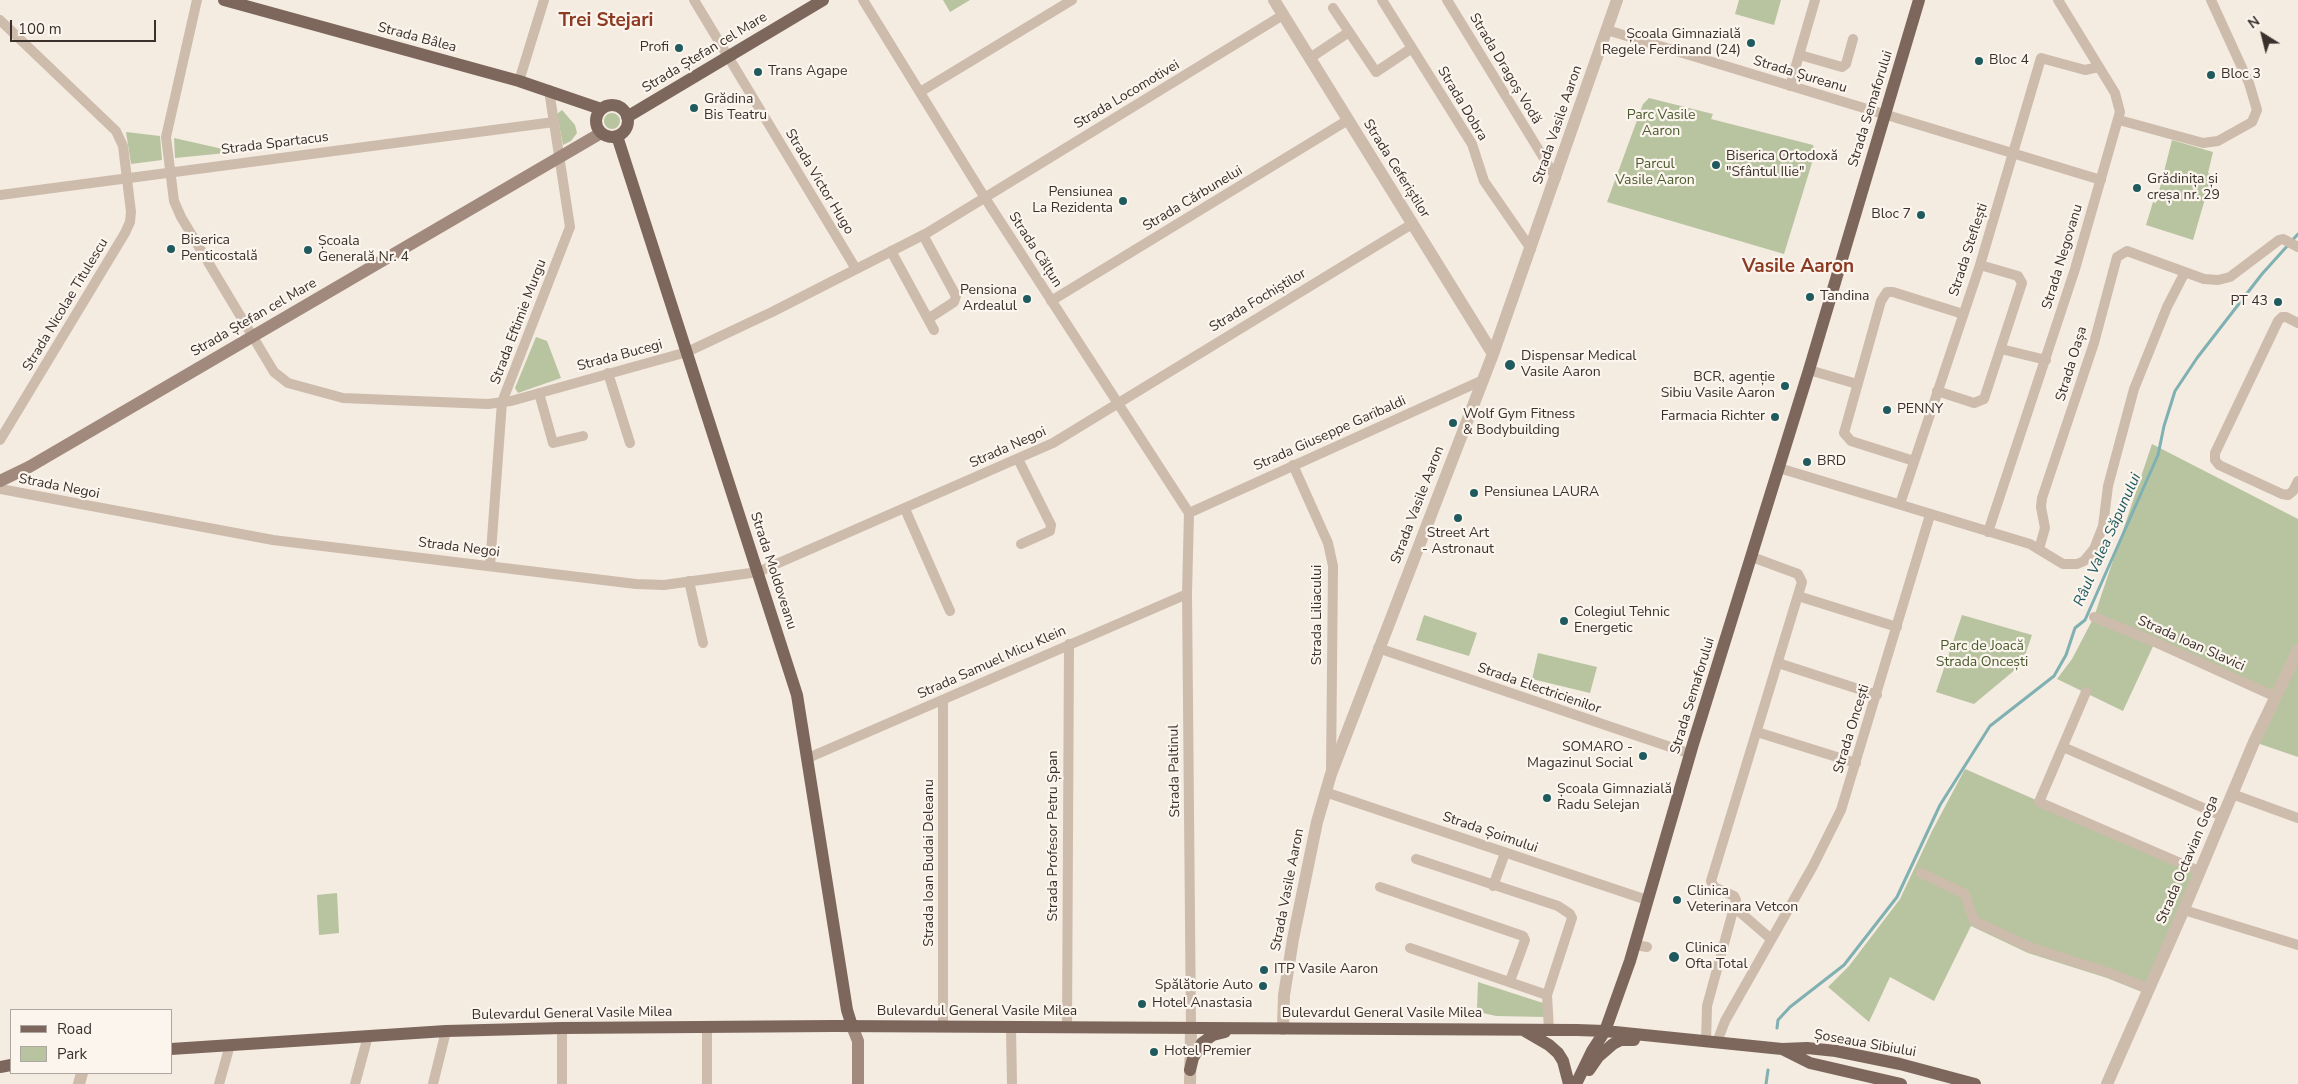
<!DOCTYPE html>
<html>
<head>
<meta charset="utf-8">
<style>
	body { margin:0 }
	#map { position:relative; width:2298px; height:1084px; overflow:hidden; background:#f4ebe1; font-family:"Nunito Sans",sans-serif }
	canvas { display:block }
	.legend { position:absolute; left:10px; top:1009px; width:162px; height:65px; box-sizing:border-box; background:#fbf5ee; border:1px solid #aea6a0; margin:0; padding:6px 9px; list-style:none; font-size:15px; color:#3b302b }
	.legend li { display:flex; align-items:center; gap:10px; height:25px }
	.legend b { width:25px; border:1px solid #aea6a0 }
	.north { position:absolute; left:2238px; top:10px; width:50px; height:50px; -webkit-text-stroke:4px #fbf5ee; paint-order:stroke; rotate:324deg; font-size:14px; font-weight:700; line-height:20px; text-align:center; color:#3b302b }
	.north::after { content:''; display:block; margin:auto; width:18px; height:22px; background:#3b302b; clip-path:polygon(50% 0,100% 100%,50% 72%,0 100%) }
	.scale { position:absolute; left:10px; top:20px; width:146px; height:22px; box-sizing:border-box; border:2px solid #3b302b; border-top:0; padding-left:6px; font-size:15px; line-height:18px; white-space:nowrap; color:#3b302b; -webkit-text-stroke:4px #fbf5ee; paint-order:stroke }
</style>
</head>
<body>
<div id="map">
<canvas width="2298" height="1084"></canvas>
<ul class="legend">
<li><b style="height:6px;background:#7d675c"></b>Road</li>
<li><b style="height:14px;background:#b8c4a0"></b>Park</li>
</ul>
<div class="north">N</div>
<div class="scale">100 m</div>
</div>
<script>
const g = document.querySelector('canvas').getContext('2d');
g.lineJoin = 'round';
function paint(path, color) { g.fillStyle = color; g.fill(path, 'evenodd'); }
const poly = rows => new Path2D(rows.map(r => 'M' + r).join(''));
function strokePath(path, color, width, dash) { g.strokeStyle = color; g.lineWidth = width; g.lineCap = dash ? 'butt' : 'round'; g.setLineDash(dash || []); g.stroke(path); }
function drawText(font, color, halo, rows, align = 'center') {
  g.font = font + ' "Nunito Sans",sans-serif'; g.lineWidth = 4.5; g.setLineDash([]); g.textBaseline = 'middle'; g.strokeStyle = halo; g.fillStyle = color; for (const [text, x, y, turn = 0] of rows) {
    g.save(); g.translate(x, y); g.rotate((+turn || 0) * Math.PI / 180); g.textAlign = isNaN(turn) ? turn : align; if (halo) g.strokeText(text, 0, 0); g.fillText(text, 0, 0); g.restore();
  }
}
paint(poly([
	[943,0,970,0,950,12],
	[1739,0,1781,0,1774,25,1735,14],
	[1649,98,1713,114,1711,119,1813,145,1815,153,1784,254,1607,202,1643,104],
	[562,110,575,125,577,133,571,141,563,145,557,114],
	'604 121a8 8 0 1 1 16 0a8 8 0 1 1-16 0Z',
	[126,132,160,136,162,160,131,164],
	[174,138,236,152,175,158],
	[2172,140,2213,152,2208,173,2212,175,2193,240,2146,225,2153,202,2156,203],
	[536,337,547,341,561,378,518,393,515,388],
	[2152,444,2298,519,2298,757,2254,742,2275,697,2155,642,2123,711,2057,679,2072,659,2094,617],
	[1424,615,1477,633,1469,656,1416,640],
	[1962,615,2032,635,2022,664,1974,704,1936,692],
	[1538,653,1597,667,1590,693,1532,679],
	[1965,769,2199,871,2147,994,2107,978,2028,953,1971,926,1934,1001,1890,977,1869,1022,1828,987,1849,966,1900,899,1932,831],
	[337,893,339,933,319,935,317,895],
	[1478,982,1543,1003,1545,1017,1496,1016,1483,1013,1477,1009]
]), '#b8c4a0');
strokePath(poly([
	[1777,1028,1778,1020,1790,1007,1844,965,1897,897,1940,805,1990,726,2054,676,2066,655,2075,628,2085,620,2158,455,2164,426,2175,391,2197,358,2262,274,2298,234],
	[1766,1084,1768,1070]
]), '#7fb0b2', 3);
strokePath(poly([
	[197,0,166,137,174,201,181,217,274,372,288,383,343,398,488,404,511,401,687,352,772,312,927,233,1283,15],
	[694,0,856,269],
	[863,0,985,198,1189,513],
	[1382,0,1472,144,1484,181,1531,249],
	[1447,0,1556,178],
	[1333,8,1376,72,1412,48],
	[0,20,116,131,123,146,131,212,130,222,125,233,0,440],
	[1607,30,2101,180],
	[1800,55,1842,67,1846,64,1853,39],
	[1310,58,1349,32],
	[519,81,544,0],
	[1790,86,1815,0],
	[920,92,1072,0],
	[2119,120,2203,143,2218,141,2252,122,2257,110,2249,83,2211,0],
	[0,195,554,122],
	[923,235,956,296,954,302,931,317],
	[891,251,934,330],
	[1051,301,1348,120],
	[2298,323,2286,317,2282,317,2278,321,2215,453,2215,460,2219,465,2282,494,2288,495,2293,491,2298,481],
	[2001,349,2046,360],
	[1809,370,1857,384],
	[608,373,630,443],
	[1937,391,1974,403,1984,399,2022,283,2018,276,1980,265],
	[539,393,553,443,583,436],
	[1018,459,1051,525,1050,531,1021,544],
	[1914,461,1851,441,1844,433,1881,301,1887,292,1893,292,1963,314],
	[1293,465,1328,543,1333,566,1331,771],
	[1779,468,2030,544,2063,564,2077,564,2084,561,2094,549,2103,526,2108,486,2134,389,2167,307,2185,272],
	[0,489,273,540,636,584,664,585,758,572,1053,443,1412,224],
	[1900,504,1980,265,2041,58,2085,70,2099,67],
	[905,509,950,611],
	[1189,513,1187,594,1191,1029],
	[1189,513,1483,380],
	[1988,532,2075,269,2120,112,2115,93,2058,0],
	[2039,549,2045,528,2041,507,2042,498,2094,343,2117,257,2127,251,2204,279,2218,280,2230,277,2279,240,2283,239,2298,247],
	[490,566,502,402,570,227,549,90],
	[689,581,703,643],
	[1798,596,1897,627],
	[2094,617,2155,642,2276,697],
	[1378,648,1691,754],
	[1778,663,1877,695],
	[2086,692,2039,802,2199,871],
	[1757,732,1856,763],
	[2063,747,2222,816],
	[808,758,1187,594],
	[1325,792,1647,900],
	[2232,794,2298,818],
	[1416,859,1558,906,1570,914,1572,918,1547,995,1549,1030],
	[1921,873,1965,894,1974,921,2032,948,2110,973,2149,989],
	[1493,886,1505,853],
	[1380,887,1523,936,1525,940,1510,981],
	[1734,907,1771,939],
	[2184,910,2298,945],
	[1635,945,1647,947],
	[1410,948,1547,995],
	[707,1027,707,1084],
	[943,1027,943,700],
	[562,1028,562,1084],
	[1011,1028,1012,1084],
	[1067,1028,1069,644],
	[1706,1042,1707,1006,1736,900,1734,896,1714,887,1711,881,1802,582,1798,574,1752,557],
	[1717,1042,1725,1021,1813,866,1841,810,1930,515],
	[219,1084,230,1045],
	[355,1084,368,1036],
	[433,1084,446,1031]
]), '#cdbbac', 10);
strokePath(poly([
	[1274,0,1493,354],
	[1283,1029,1284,995,1293,939,1317,822,1331,774,1493,354,1617,0],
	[79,1084,82,1073],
	[1190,1084,1191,1029],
	[2107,1084,2181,916,2254,742,2298,650]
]), '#cdbbac', 12);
strokePath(poly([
	[0,481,29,467,601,133],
	[852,1026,858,1041,858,1084]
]), '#a18a7d', 12);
strokePath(poly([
	[224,0,519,81,601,109],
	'596 121a16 16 0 1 1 32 0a16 16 0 1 1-32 0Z',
	[627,117,823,0],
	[617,136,797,695,847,1010,852,1026],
	[1525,1031,1549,1045,1558,1053,1563,1061,1569,1084],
	[171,1049,446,1031,562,1028,834,1026,1577,1030,1605,1031,1782,1049,1807,1048,1836,1051,1900,1064,1975,1084],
	[1782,1049,1810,1063,1901,1084],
	[0,1067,11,1065],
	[1190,1070,1193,1058,1202,1043,1213,1035,1225,1032],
	[1589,1070,1598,1057,1613,1044,1621,1040,1634,1040],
	[1576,1084,1592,1051,1605,1031,1630,961,1693,744,1809,370,1919,0]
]), '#7d675c', 12);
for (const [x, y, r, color] of [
	[1751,43,5,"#1f5a5e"],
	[679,48,5,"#1f5a5e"],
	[1979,61,5,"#1f5a5e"],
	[758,72,5,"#1f5a5e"],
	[2211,75,5,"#1f5a5e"],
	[694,108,5,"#1f5a5e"],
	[1716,165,5,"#1f5a5e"],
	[2137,188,5,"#1f5a5e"],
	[1123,201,5,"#1f5a5e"],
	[1921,215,5,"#1f5a5e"],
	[171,249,5,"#1f5a5e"],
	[308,250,5,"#1f5a5e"],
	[1810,297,5,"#1f5a5e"],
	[1027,299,5,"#1f5a5e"],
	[2278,302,5,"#1f5a5e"],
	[1510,365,6,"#1f5a5e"],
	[1785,386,5,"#1f5a5e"],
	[1887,410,5,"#1f5a5e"],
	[1775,417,5,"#1f5a5e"],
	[1453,423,5,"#1f5a5e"],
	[1807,462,5,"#1f5a5e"],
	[1474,493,5,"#1f5a5e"],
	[1458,518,5,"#1f5a5e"],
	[1564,621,5,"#1f5a5e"],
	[1643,756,5,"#1f5a5e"],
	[1547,798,5,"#1f5a5e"],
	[1677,900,5,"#1f5a5e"],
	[1674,957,6,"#1f5a5e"],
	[1264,970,5,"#1f5a5e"],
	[1263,986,5,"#1f5a5e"],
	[1142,1004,5,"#1f5a5e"],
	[1154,1052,5,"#1f5a5e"]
]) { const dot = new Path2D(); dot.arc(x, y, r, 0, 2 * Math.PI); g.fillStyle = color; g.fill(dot); strokePath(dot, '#fbf5ee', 2); }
drawText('14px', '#3b302b', '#fbf5ee', [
	["Școala Gimnazială",1741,35,"right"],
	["Regele Ferdinand (24)",1741,51,"right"],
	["Profi",669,48,"right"],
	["Bloc 4",1989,61],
	["Trans Agape",768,72],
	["Bloc 3",2221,75],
	["Grădina",704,100],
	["Bis Teatru",704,116],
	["Biserica Ortodoxă",1726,157],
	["\"Sfântul Ilie\"",1726,173],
	["Grădinița și",2147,180],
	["creșa nr. 29",2147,196],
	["Pensiunea",1113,193,"right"],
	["La Rezidenta",1113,209,"right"],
	["Bloc 7",1911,215,"right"],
	["Biserica",181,241],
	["Penticostală",181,257],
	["Școala",318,242],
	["Generală Nr. 4",318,258],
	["Pensiona",1017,291,"right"],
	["Ardealul",1017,307,"right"],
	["Tandina",1820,297],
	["PT 43",2268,302,"right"],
	["Dispensar Medical",1521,357],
	["Vasile Aaron",1521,373],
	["BCR, agenție",1775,378,"right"],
	["Sibiu Vasile Aaron",1775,394,"right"],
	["PENNY",1897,410],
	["Wolf Gym Fitness",1463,415],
	["& Bodybuilding",1463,431],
	["Farmacia Richter",1765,417,"right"],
	["BRD",1817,462],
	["Pensiunea LAURA",1484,493],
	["Street Art",1458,534,"center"],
	["- Astronaut",1458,550,"center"],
	["Colegiul Tehnic",1574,613],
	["Energetic",1574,629],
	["SOMARO -",1633,748,"right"],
	["Magazinul Social",1633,764,"right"],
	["Școala Gimnazială",1557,790],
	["Radu Selejan",1557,806],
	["Clinica",1687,892],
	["Veterinara Vetcon",1687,908],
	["Clinica",1685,949],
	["Ofta Total",1685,965],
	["ITP Vasile Aaron",1274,970],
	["Spălătorie Auto",1253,986,"right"],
	["Hotel Anastasia",1152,1004],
	["Hotel Premier",1164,1052]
], 'left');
drawText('14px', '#3b302b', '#fbf5ee', [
	["Strada Bâlea",417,38,15],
	["Strada Ștefan cel Mare",705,53,-31],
	["Strada Dragoș Vodă",1505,69,59],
	["Strada Șureanu",1800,75,17],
	["Strada Locomotivei",1127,95,-31],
	["Strada Dobra",1462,104,59],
	["Strada Semaforului",1871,109,-73],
	["Strada Vasile Aaron",1558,125,-71],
	["Strada Spartacus",275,144,-7],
	["Strada Ceferiștilor",1396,169,58],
	["Strada Victor Hugo",819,182,59],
	["Strada Cărbunelui",1193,199,-31],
	["Strada Călțun",1035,250,57],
	["Strada Steflești",1969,250,-72],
	["Strada Negovanu",2063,257,-73],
	["Strada Fochiștilor",1258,301,-31],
	["Strada Nicolae Titulescu",66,305,-59],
	["Strada Ștefan cel Mare",254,318,-30],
	["Strada Eftimie Murgu",519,322,-69],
	["Strada Bucegi",620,356,-15],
	["Strada Oașa",2072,364,-73],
	["Strada Giuseppe Garibaldi",1330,434,-24],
	["Strada Negoi",1008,448,-24],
	["Strada Negoi",59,487,11],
	["Strada Vasile Aaron",1418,505,-69],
	["Strada Negoi",459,548,7],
	["Strada Moldoveanu",773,571,72],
	["Strada Liliacului",1318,615,-90],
	["Strada Ioan Slavici",2191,644,24],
	["Strada Samuel Micu Klein",992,663,-24],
	["Strada Electricienilor",1539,689,19],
	["Strada Semaforului",1693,696,-73],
	["Strada Oncești",1852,729,-73],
	["Strada Paltinul",1175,771,-91],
	["Strada Șoimului",1490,833,19],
	["Strada Profesor Petru Șpan",1054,836,-90],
	["Strada Octavian Goga",2188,860,-67],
	["Strada Ioan Budai Deleanu",930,863,-90],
	["Strada Vasile Aaron",1288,890,-79],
	["Bulevardul General Vasile Milea",977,1012],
	["Bulevardul General Vasile Milea",572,1014,-1],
	["Bulevardul General Vasile Milea",1382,1014],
	["Șoseaua Sibiului",1865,1044,10]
]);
drawText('14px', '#4a5a2e', '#fbf5ee', [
	["Parc Vasile",1661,116],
	["Aaron",1661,132],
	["Parcul",1655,165],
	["Vasile Aaron",1655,181],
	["Parc de Joacă",1982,647],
	["Strada Oncești",1982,663]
]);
drawText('italic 15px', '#1f5a5e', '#fbf5ee', [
	["Râul Valea Săpunului",2108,540,-66]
]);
drawText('bold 19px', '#8c3b22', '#fbf5ee', [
	["Trei Stejari",606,21],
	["Vasile Aaron",1798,267]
]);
</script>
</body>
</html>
